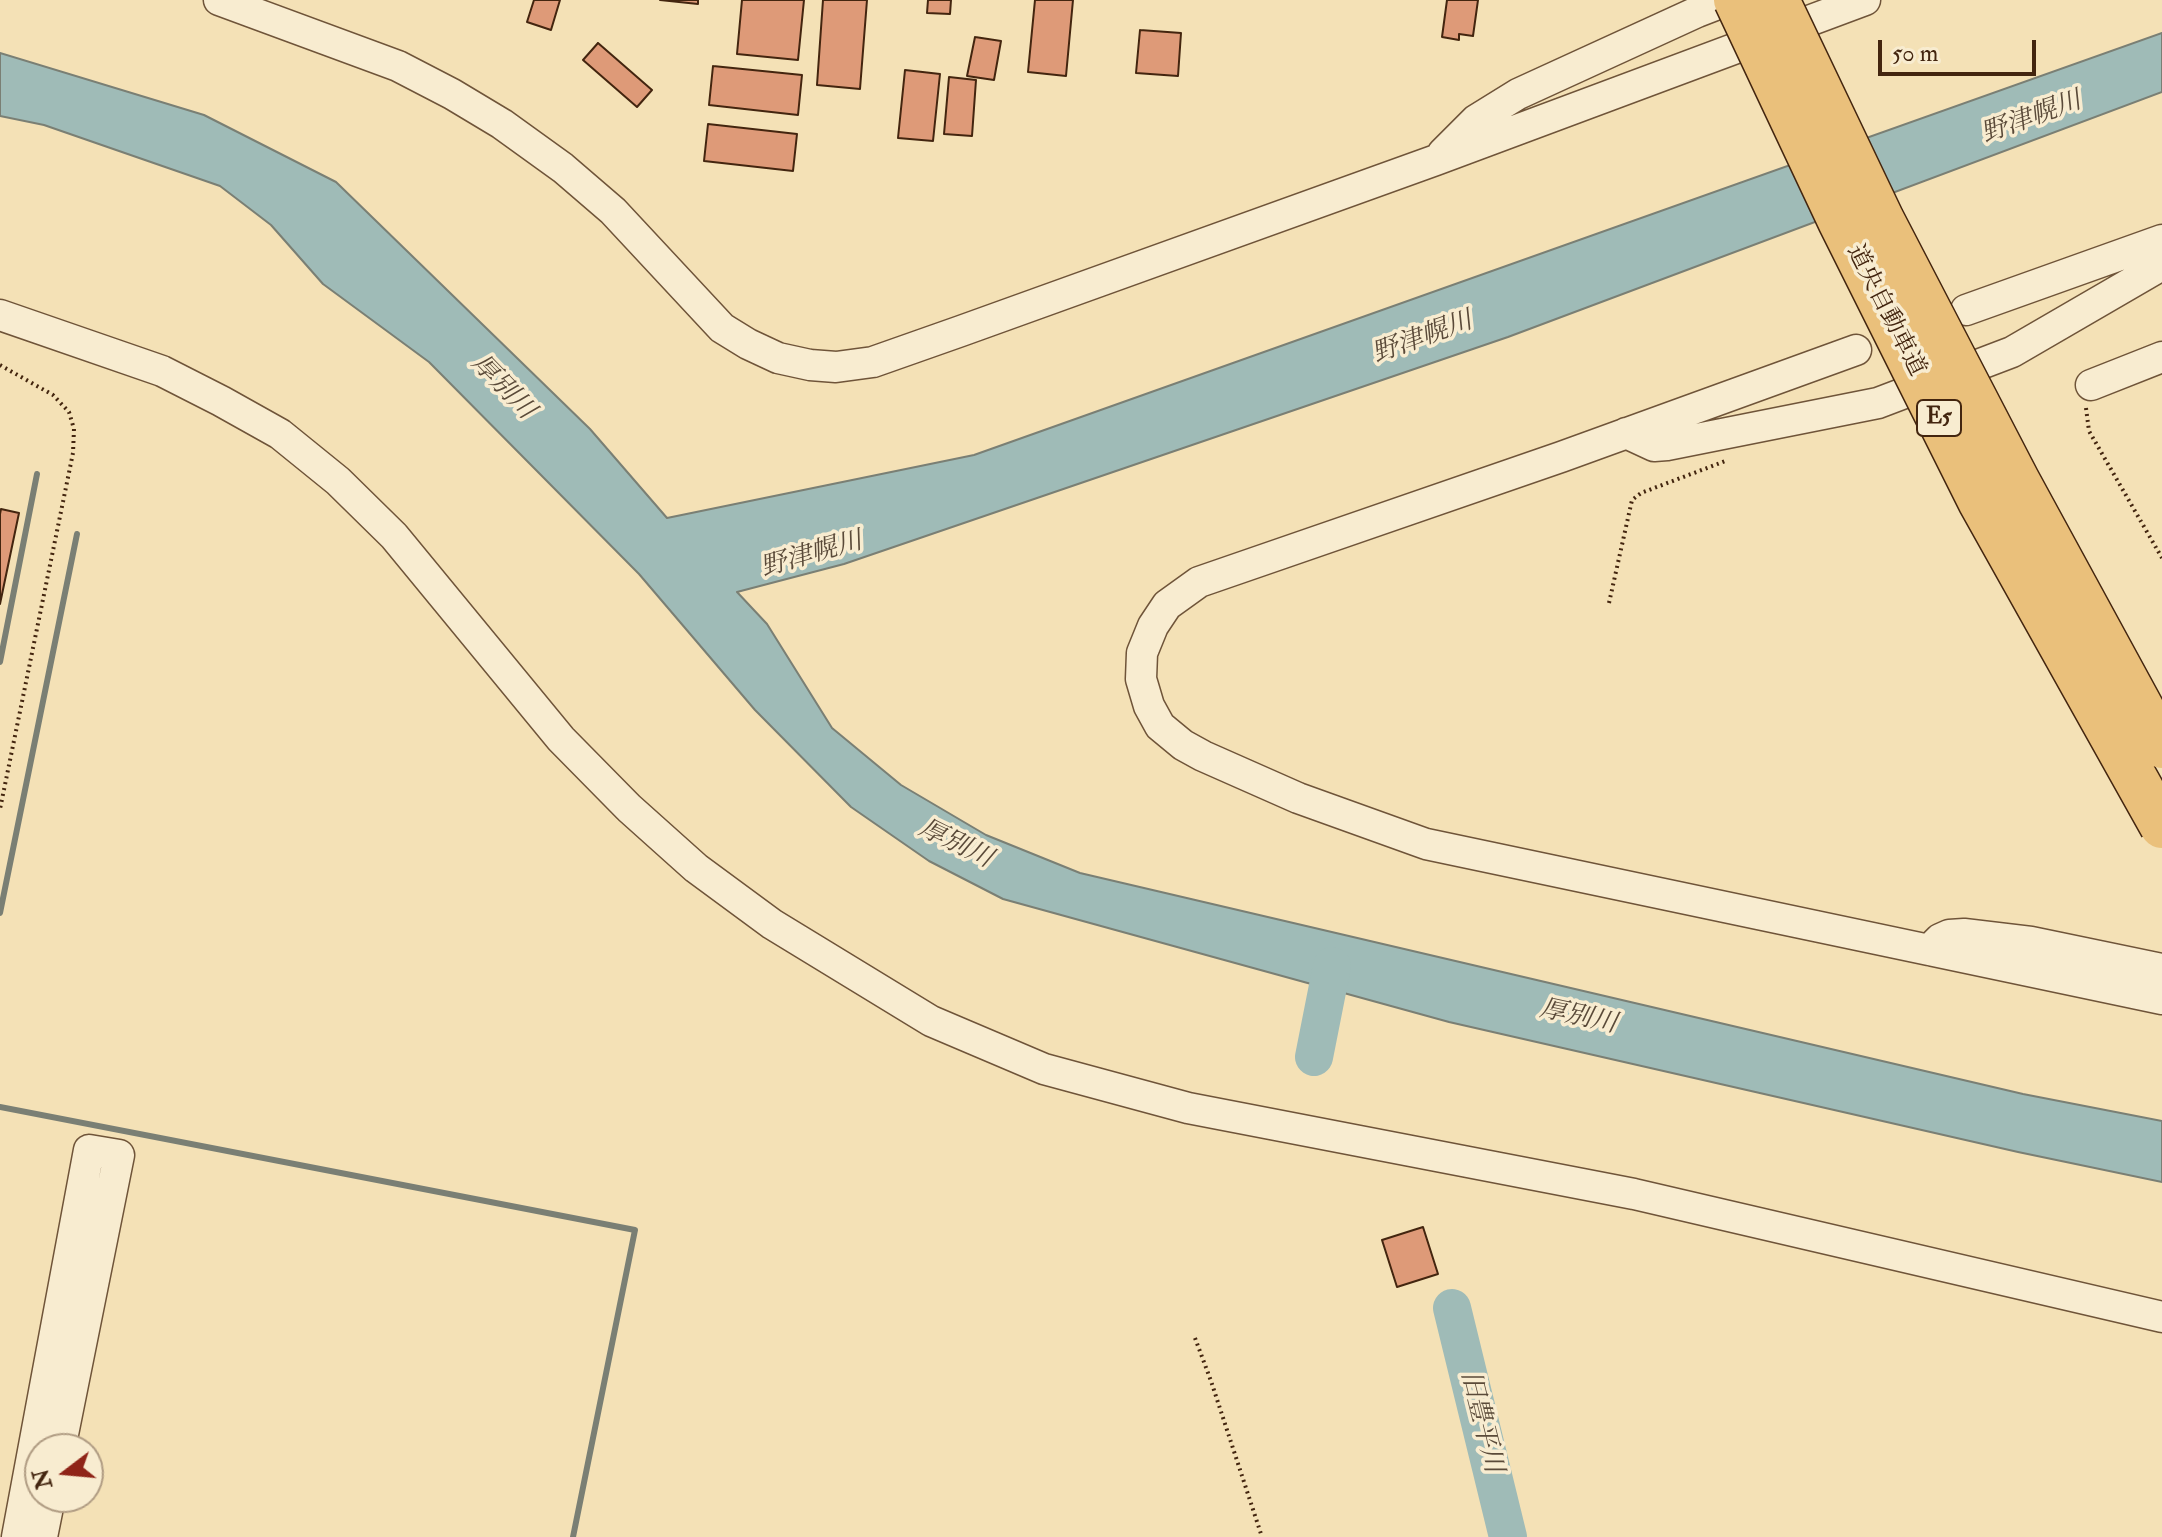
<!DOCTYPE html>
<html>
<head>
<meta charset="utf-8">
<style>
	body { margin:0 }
	#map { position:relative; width:2162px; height:1537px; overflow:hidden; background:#f4e1b6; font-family:"IM FELL Double Pica",serif }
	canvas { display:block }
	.north { position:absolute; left:24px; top:1433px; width:80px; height:80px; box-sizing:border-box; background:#f8ecd0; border:2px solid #b09c83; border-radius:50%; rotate:254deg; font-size:22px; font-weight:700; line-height:32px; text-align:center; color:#43250f }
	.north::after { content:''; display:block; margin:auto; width:28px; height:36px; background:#8f2418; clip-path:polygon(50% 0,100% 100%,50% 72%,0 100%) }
	.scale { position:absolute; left:1878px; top:40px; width:158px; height:36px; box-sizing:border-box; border:4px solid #43250f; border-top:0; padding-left:10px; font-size:24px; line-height:28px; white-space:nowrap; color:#43250f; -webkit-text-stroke:6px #f8ecd0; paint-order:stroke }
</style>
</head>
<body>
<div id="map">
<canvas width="2162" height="1537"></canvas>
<div class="north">N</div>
<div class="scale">50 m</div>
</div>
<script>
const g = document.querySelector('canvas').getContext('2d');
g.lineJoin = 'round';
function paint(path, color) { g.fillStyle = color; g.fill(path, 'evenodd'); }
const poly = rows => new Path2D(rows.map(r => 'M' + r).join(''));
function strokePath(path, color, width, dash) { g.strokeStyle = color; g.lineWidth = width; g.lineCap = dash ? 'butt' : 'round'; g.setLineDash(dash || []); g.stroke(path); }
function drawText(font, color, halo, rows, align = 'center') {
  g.font = font + ' "IM FELL Double Pica","Noto Serif JP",serif'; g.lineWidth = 7; g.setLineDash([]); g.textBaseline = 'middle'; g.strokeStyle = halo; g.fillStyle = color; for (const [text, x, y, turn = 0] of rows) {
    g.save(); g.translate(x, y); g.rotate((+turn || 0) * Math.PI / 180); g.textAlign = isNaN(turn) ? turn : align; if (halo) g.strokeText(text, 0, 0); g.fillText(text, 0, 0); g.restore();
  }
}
const water = poly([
	[2162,33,2162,92,1508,337,844,564,737,592,767,624,832,728,901,785,986,835,1080,873,2023,1094,2162,1121,2162,1182,2018,1152,1449,1022,1003,899,929,861,851,807,755,710,639,574,429,362,323,284,271,225,220,186,44,125,0,116,0,53,204,115,336,182,590,429,667,518,974,455,2162,33]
]);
paint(water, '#9fbbb7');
strokePath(water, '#7a7f74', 2);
strokePath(poly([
	[0,662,37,474],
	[0,913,77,534],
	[0,1107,635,1230,573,1537]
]), '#7a7f74', 6);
strokePath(poly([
	[1314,1057,1332,966],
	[1452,1308,1508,1537]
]), '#9fbbb7', 38);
const building = poly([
	[534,0,560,0,551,30,527,22,534,0],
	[660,0,698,0,698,4,660,0],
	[742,0,804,0,798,60,737,54,742,0],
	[823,0,867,0,860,89,817,85,823,0],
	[928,0,951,0,950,14,927,13,928,0],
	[1035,0,1073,0,1066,76,1028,72,1035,0],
	[1447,0,1478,0,1473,36,1459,34,1459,40,1442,37,1447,0],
	[1140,30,1181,33,1178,76,1136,73,1140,30],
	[975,37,1001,41,994,80,967,76,975,37],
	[598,43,652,90,637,107,583,60,598,43],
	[713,66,802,75,798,115,709,105,713,66],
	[905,70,940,74,933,141,898,138,905,70],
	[949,77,976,80,972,136,944,134,949,77],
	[708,124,797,134,793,171,704,161,708,124],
	[1,509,19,513,0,604,0,514,1,509],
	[1423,1227,1438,1274,1397,1287,1382,1240,1423,1227]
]);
paint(building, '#de9a78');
strokePath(building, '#43250f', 2);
const minor = poly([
	[219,0,398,66,452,94,502,124,563,168,613,211,722,328,748,344,778,358,810,365,836,367,873,362,961,331,1436,160,1865,0],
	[1443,153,1476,120,1518,94,1697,12,1728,0],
	[1966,310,2162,240],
	[0,315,162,371,221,401,280,434,338,481,394,536,561,739,629,808,696,868,772,924,931,1021,1044,1069,1188,1108,1634,1194,2162,1317],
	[1856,350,1561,457,1199,582,1167,605,1153,626,1142,653,1141,679,1149,706,1160,726,1183,745,1203,756,1298,798,1426,844,2162,999],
	[2091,385,2162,357],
	[1626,433,1654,446,1667,445,1878,403,2012,352,2162,265],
	[1929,950,1940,939,1949,935,1964,934,2031,942,2162,969],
	[17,1537,89,1150,119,1155,60,1449],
	[42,1537,50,1497]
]);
strokePath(minor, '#6f5439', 33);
strokePath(poly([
	[0,365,53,395,69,412,74,429,73,453,0,809],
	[2086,408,2089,431,2162,558],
	[1609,603,1632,500,1641,493,1728,460],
	[1195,1338,1211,1381,1262,1537]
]), '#43250f', 4, [2, 4]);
strokePath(minor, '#f8ecd0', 30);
const highwayBridge = poly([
	[1736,0,1840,221,1980,501,2162,826],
	[1777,0,1882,220,2017,480,2162,746]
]);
strokePath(highwayBridge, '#43250f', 47, []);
strokePath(highwayBridge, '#eac07b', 44);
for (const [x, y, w] of [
	[1939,418,44]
]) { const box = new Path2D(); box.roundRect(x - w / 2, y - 18, w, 36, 6); g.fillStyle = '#f8ecd0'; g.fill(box); strokePath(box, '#43250f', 2); }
drawText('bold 22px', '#43250f', null, [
	["E5",1939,418]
]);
drawText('24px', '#43250f', '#f8ecd0', [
	["道央自動車道",1885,311,63]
]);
drawText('italic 26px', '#5a4a39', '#f8ecd0', [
	["野津幌川",2032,119,-20],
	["野津幌川",1423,339,-20],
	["厚別川",502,388,46],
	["野津幌川",812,556,-16],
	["厚別川",955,845,26],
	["厚別川",1578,1018,12],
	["旧豊平川",1480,1422,76]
]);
</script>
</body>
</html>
